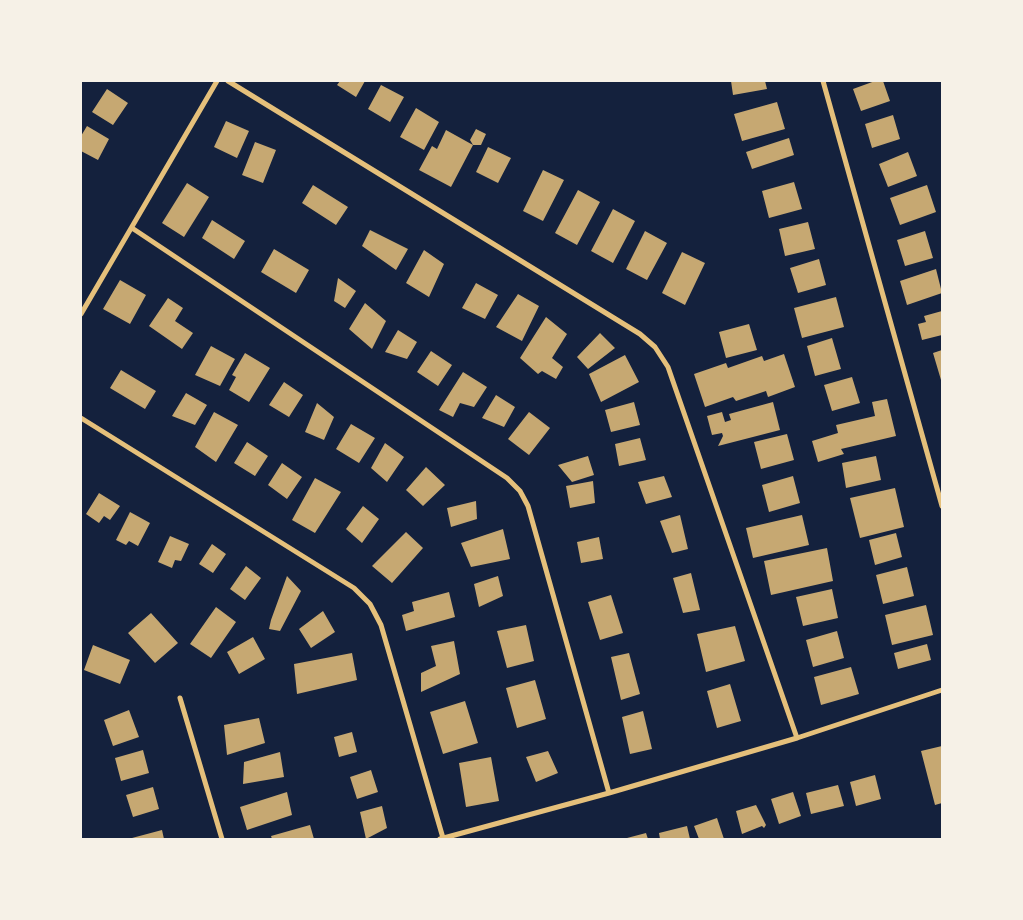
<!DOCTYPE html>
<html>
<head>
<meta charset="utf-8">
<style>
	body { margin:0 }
	#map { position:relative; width:1023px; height:920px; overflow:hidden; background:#14213d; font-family:Spectral,serif }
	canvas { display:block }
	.frame { position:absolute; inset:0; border:82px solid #f6f1e7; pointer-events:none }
</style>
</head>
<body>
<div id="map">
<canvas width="1023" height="920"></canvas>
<div class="frame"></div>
</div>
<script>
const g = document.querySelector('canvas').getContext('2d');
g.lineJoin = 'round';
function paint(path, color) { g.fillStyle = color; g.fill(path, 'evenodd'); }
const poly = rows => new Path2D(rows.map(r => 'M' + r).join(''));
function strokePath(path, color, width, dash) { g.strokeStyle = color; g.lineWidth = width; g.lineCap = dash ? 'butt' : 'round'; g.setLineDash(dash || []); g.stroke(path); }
paint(poly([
	[340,81,365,81,356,97,337,85],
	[731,81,765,81,767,89,733,95],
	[875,81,883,81,890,101,861,111,853,89],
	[381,85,404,97,390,122,368,109],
	[107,89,128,103,113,125,92,112],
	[777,102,785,129,742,141,734,114],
	[416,108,439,122,424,150,400,137],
	[893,115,900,139,872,148,865,124],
	[226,121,249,131,237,158,214,147],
	[87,126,109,139,98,160,81,151,81,136],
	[476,129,486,134,481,145,473,145,451,187,419,170,432,146,437,149,446,130,473,145,470,140],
	[789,138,794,155,752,169,746,152],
	[255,142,276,150,263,183,242,175],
	[488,147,511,158,498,183,476,172],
	[908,152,917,176,888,187,879,164],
	[543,170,564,180,543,221,523,211],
	[794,182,802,209,769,218,762,191],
	[187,183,209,197,184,237,162,223],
	[313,185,348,207,336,225,302,203],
	[927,185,936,212,900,225,890,198],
	[578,190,600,202,577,245,555,233],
	[613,209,635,221,613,263,591,251],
	[212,220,245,241,234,259,202,238],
	[808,222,815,249,785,256,779,229],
	[370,230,408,249,396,270,362,246],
	[645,231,667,243,647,280,626,269],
	[925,231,933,258,905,266,897,240],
	[274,249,309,270,296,293,261,272],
	[424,250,444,264,429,297,406,283],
	[682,252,705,263,685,305,662,293],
	[819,259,826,285,798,293,790,268],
	[936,269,942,293,907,305,900,281],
	[338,278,356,291,345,308,334,301],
	[120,280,146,295,130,324,103,309],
	[476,283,498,295,485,319,462,308],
	[518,294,539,306,522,341,496,327],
	[836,297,844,327,802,338,794,308],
	[168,298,183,308,175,321,193,333,182,349,149,326],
	[365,303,386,321,372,349,349,329],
	[942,311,942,335,922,340,918,324,926,322,924,316],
	[546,317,567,334,552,358,563,367,556,379,542,371,538,374,520,358],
	[749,324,757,350,726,358,719,332],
	[398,330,417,342,407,359,385,352],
	[600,333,615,348,588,369,577,357],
	[832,338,841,369,815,376,807,346],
	[211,346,235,359,220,386,195,375],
	[942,350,942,379,941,380,933,353],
	[431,351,452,365,438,386,417,372],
	[245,353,270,368,249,402,229,390,236,377,232,375],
	[784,354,795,387,768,397,766,391,736,401,733,397,705,407,694,374,726,363,728,368,762,356,764,361],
	[625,355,639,382,601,402,589,374],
	[121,370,156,391,145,409,110,388],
	[463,372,487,387,474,407,460,403,453,417,439,410],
	[852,377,860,403,832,411,824,385],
	[284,382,303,395,289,417,269,405],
	[186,393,207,405,195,425,172,416],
	[496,395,515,407,504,427,482,418],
	[887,399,896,436,841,449,844,454,818,462,812,441,838,433,836,425,875,416,872,402],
	[634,402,640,425,611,432,605,410],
	[773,402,780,430,718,446,723,436,722,433,712,435,707,416,722,412,725,422,731,420,729,414],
	[317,403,334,417,324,440,305,432],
	[214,412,238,425,216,462,195,447],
	[529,412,550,428,529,455,508,439],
	[351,424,375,438,359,463,336,449],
	[787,434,794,460,761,469,754,442],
	[640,438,646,460,619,466,615,444],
	[247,442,268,456,255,476,234,463],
	[385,443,404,457,387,482,371,468],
	[588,456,594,475,572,482,558,465],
	[876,456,881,480,846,488,842,463],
	[282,463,302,477,287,499,268,485],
	[426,467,445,485,423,506,406,490],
	[664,476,672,497,646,504,638,482],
	[793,476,800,503,769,512,762,485],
	[315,478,341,492,315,533,292,520],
	[593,481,595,503,570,508,566,486],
	[895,488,904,527,860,538,850,498],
	[99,493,120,506,110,520,104,516,99,523,86,514],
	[476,501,477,519,451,527,447,508],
	[363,506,379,519,362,543,346,529],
	[130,512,150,523,138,546,129,541,126,545,116,540],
	[680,515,688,549,672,553,660,521],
	[802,515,809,545,753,558,746,528],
	[503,529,510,559,471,567,461,543],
	[406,532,423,548,392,583,372,566],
	[896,533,902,557,875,565,869,540],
	[170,536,189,544,181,561,175,560,172,568,158,562],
	[599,537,603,559,581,563,577,542],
	[212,544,226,554,213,573,199,564],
	[827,548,833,581,771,595,764,561],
	[246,566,261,578,245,600,230,589],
	[907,567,914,596,883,604,876,575],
	[691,573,700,610,683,613,673,578],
	[287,576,301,591,280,631,269,629,271,620],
	[498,576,503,596,479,607,474,584],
	[832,589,838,618,803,626,796,597],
	[449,592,455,617,406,631,402,615,414,611,412,602],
	[611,595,623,633,600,640,588,602],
	[926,605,933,635,892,645,885,615],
	[216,607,236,622,211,658,190,644],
	[323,611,335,632,311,648,299,629],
	[151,613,178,643,155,663,128,633],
	[526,625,534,661,507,668,497,631],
	[735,626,745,661,706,672,697,634],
	[837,631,844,658,813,667,806,640],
	[253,637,265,659,239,674,227,652],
	[454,641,460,674,421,692,421,673,436,666,431,646],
	[927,644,931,660,898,669,894,653],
	[93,645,130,660,120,684,84,670],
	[352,653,357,680,297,694,294,664],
	[629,653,640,694,621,700,611,657],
	[851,667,859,694,821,705,814,677],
	[535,680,546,719,517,728,506,688],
	[730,684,741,721,717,728,707,691],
	[465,701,478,743,443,754,430,712],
	[129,710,139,737,113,746,104,720],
	[643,711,652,749,630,754,622,717],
	[259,718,265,743,227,755,224,725],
	[352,732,357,752,339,757,334,737],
	[942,746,942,803,935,805,921,751],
	[143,750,149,773,121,781,115,758],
	[548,751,558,773,536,782,526,757],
	[280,752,284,777,243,784,244,762],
	[491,757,499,801,466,807,459,763],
	[371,770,378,792,357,799,350,777],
	[875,775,881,799,856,806,850,782],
	[838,785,844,806,811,814,806,793],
	[153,787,159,809,133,817,126,795],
	[287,792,292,815,247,830,240,807],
	[793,792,801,816,779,824,771,799],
	[756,805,766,825,764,828,762,826,742,834,736,811],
	[382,806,387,828,366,839,360,812],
	[717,818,724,839,699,839,694,826],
	[310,825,314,839,272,839,271,836],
	[687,826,690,839,660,839,659,833],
	[162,830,164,839,132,839,132,838],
	[646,833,648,839,627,839,627,838]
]), '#c6a872');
strokePath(poly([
	[228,81,640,334,655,347,668,367,797,738,942,690],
	[823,81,942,506],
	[132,228,507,478,520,491,528,506,609,793],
	[81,314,217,81],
	[81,418,354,588,370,604,381,625,443,838],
	[180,698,222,839],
	[440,839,609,793,797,738]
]), '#e5c07b', 5);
</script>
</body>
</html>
